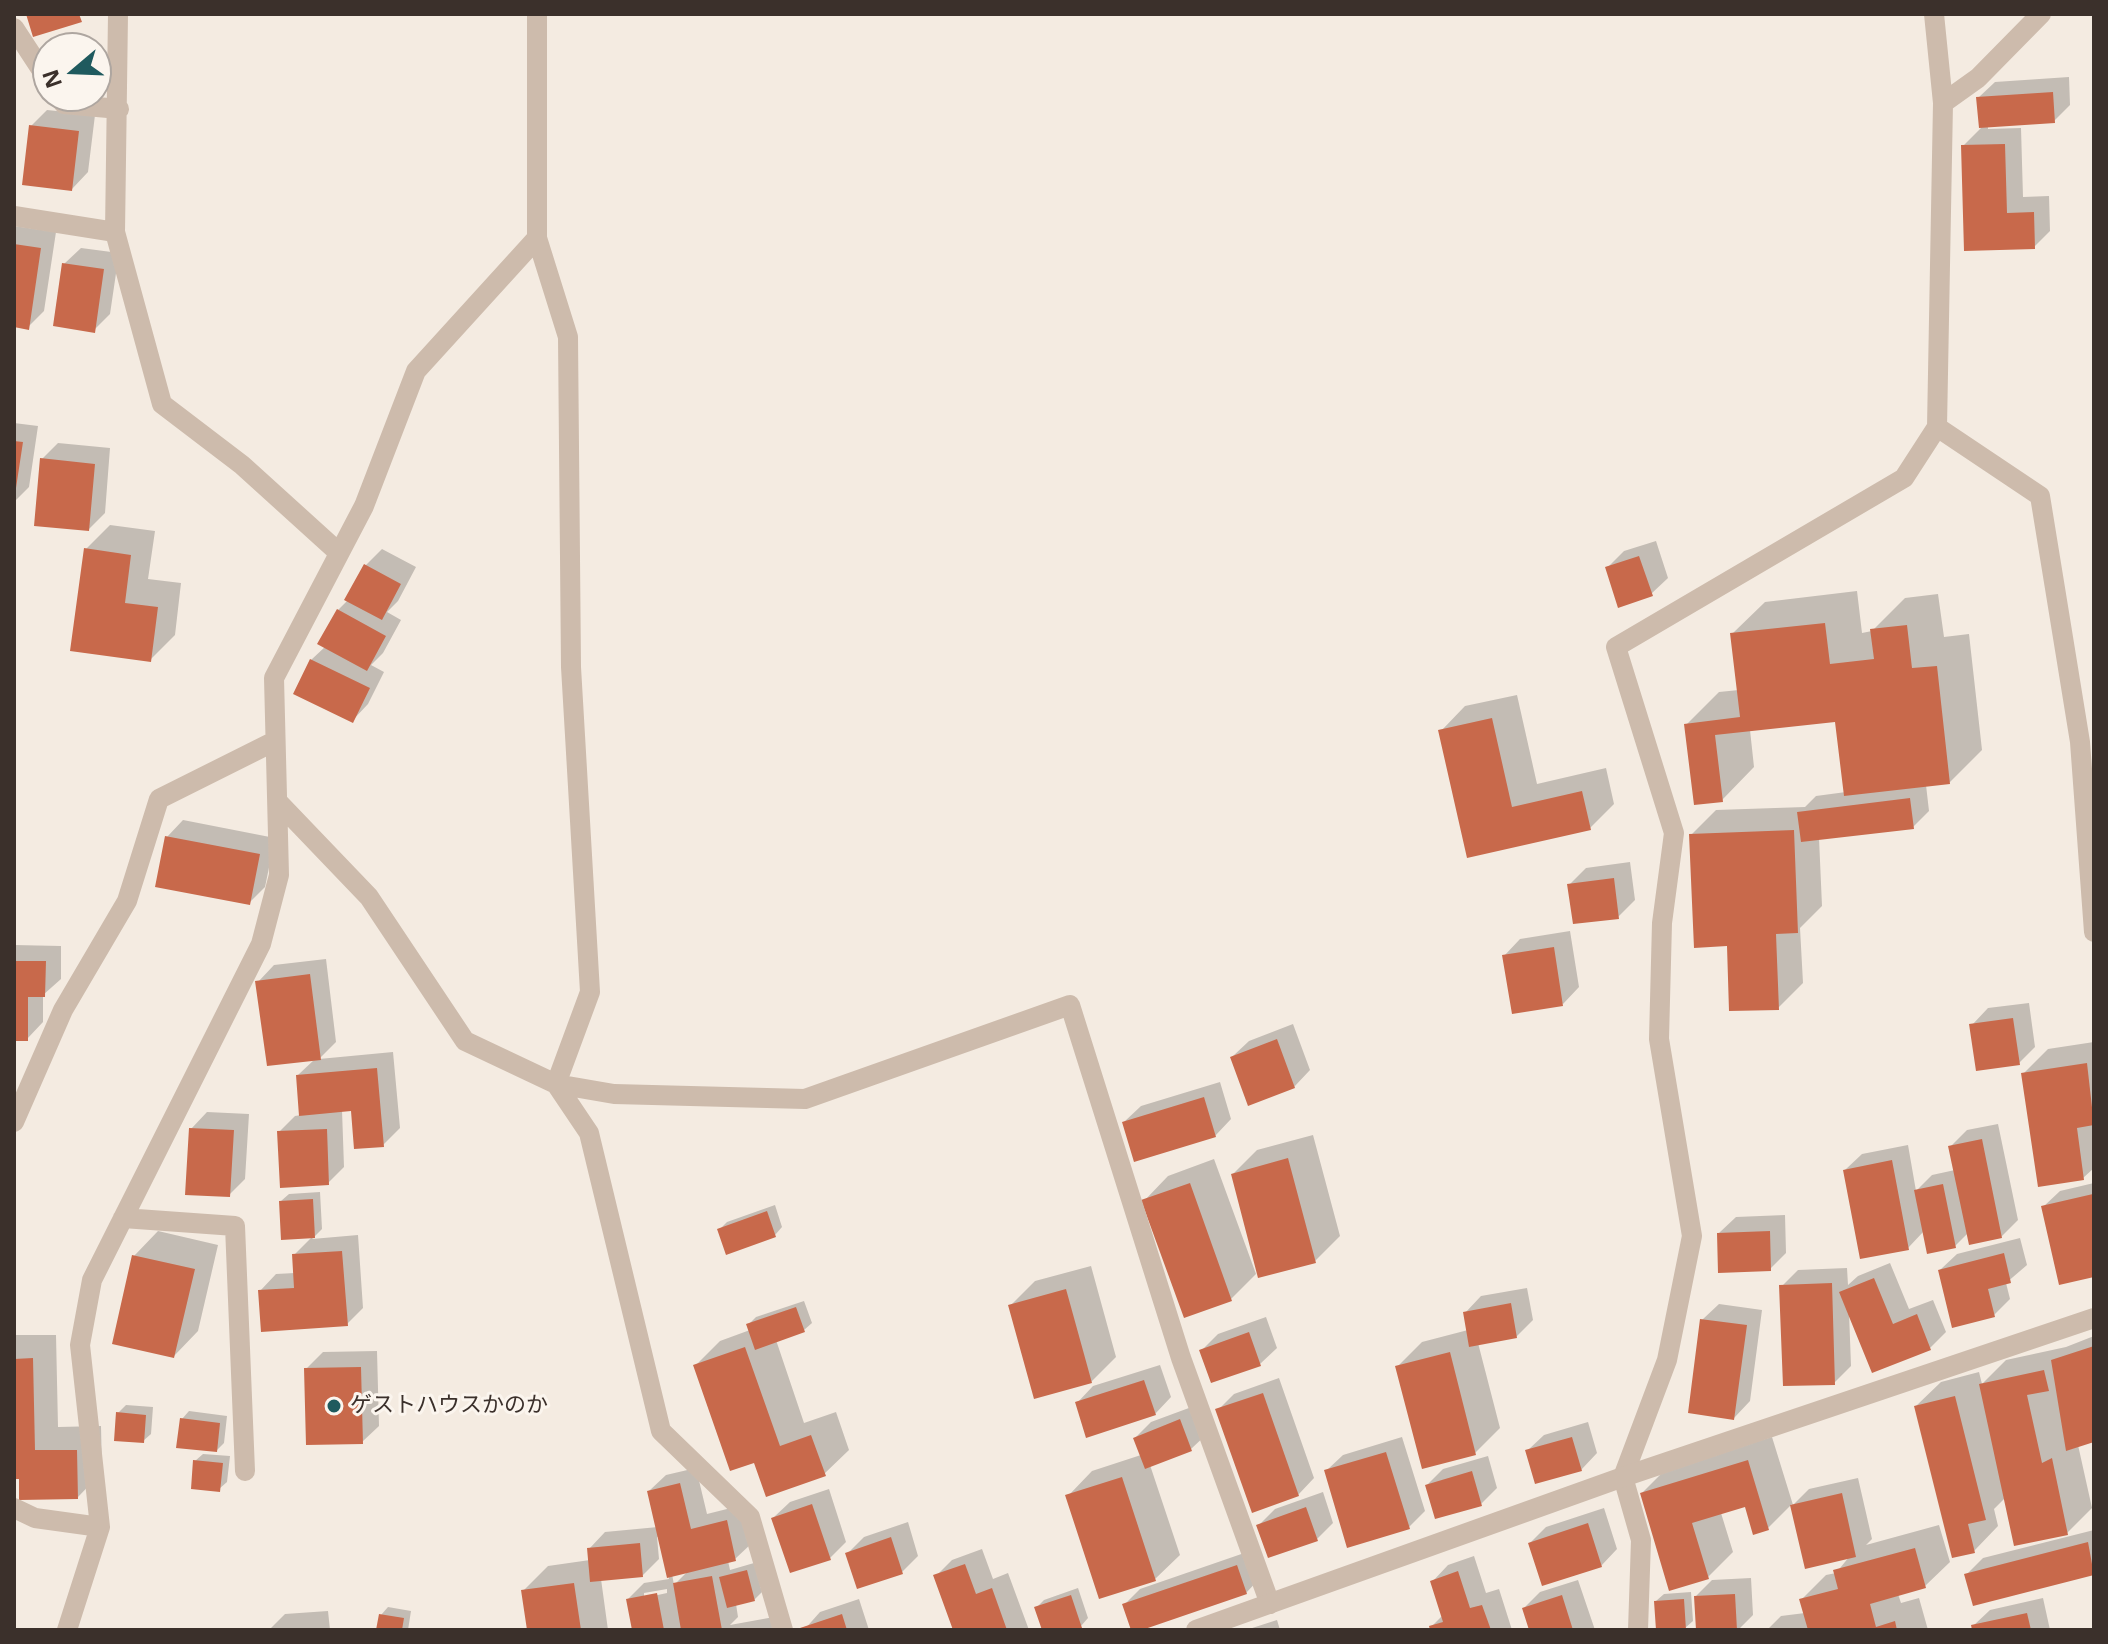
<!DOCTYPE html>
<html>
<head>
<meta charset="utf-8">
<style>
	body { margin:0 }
	#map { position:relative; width:2108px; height:1644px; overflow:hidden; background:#f4ebe1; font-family:"Noto Sans",sans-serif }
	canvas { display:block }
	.frame { position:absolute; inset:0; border:16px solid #3b302b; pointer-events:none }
	.north { position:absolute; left:32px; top:32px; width:80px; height:80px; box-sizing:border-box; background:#fbf5ee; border:2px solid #aea6a0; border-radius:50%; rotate:251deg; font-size:22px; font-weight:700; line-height:32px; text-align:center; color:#3b302b }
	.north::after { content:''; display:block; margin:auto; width:28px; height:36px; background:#1f5a5e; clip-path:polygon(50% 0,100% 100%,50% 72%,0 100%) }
</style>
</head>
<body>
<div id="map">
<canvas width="2108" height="1644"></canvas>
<div class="frame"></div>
<div class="north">N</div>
</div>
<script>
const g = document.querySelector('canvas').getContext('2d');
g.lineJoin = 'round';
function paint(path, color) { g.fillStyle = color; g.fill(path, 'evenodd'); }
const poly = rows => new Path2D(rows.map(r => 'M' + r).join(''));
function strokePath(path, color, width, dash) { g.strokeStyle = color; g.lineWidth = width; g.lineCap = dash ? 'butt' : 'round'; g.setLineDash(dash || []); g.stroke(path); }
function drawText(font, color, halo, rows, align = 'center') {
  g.font = font + ' "Noto Sans","Noto Sans JP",sans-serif'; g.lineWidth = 6; g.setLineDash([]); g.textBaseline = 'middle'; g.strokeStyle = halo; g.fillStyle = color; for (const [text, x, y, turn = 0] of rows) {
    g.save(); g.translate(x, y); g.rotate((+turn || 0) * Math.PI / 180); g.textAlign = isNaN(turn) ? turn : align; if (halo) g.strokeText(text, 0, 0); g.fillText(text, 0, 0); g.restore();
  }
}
paint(poly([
	[2069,77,2070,105,2054,121,1988,125,1988,129,2021,128,2023,197,2049,196,2050,231,2034,247,1966,249,1963,146,1981,128,1978,98,1995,82],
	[47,110,95,115,88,172,72,189,31,126],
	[14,226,56,232,44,311,28,327,14,325],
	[81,248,119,253,110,314,94,330,64,264],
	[14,423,38,426,29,487,14,502],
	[58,443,110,448,105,513,89,529,42,459],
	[110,525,155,531,148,579,181,583,175,635,150,660,86,549],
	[1656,541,1668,578,1651,594,1608,567,1624,551],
	[382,549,416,567,398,601,387,612,401,620,383,653,371,665,384,672,368,704,352,721,311,660,326,646,338,610,348,600,366,565],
	[1857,591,1862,633,1872,631,1905,598,1938,594,1944,637,1969,634,1982,750,1950,782,1926,785,1929,811,1913,827,1819,838,1822,906,1800,928,1803,983,1778,1008,1728,944,1691,835,1716,810,1805,807,1816,796,1846,792,1837,720,1750,730,1754,767,1722,800,1687,724,1719,692,1739,690,1732,634,1765,602],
	[1517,695,1537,784,1606,768,1614,804,1590,828,1469,855,1441,731,1465,706],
	[183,820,275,838,265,887,249,903,167,837],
	[1630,862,1635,900,1618,917,1570,884,1586,868],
	[1570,931,1579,987,1563,1004,1504,956,1520,939],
	[14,945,61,946,61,979,43,995,43,1022,27,1039,14,1039],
	[326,959,336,1042,319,1059,393,1052,400,1128,383,1145,353,1109,342,1110,344,1167,328,1183,279,1132,295,1116,301,1115,298,1075,315,1059,258,982,274,965],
	[2029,1003,2035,1047,2019,1063,1972,1025,1988,1008],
	[1293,1024,1310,1070,1294,1087,1232,1057,1249,1041],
	[2094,1042,2094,1168,2083,1178,2024,1073,2048,1049],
	[1220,1082,1231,1119,1215,1136,1124,1122,1141,1106],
	[207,1112,249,1114,245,1179,229,1195,191,1129],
	[1998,1124,2018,1220,2001,1237,1968,1233,1955,1246,1924,1231,1908,1248,1845,1170,1862,1154,1908,1145,1916,1191,1932,1175,1955,1170,1950,1147,1967,1130],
	[1313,1135,1340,1236,1315,1261,1233,1174,1257,1150],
	[1214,1159,1256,1274,1231,1299,1144,1201,1168,1176],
	[2094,1183,2094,1275,2060,1283,2043,1207,2060,1191],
	[320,1192,322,1229,312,1239,358,1235,363,1308,347,1324,260,1291,276,1274,295,1273,294,1255,313,1236,281,1201,289,1194],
	[775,1205,782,1227,775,1235,719,1230,727,1222],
	[1785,1215,1786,1253,1770,1269,1719,1233,1736,1217],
	[158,1231,218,1245,198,1331,174,1356,134,1256],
	[2020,1238,2027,1265,2006,1283,2010,1299,1994,1315,1940,1270,1957,1254],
	[1890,1263,1909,1309,1933,1300,1946,1332,1930,1348,1849,1312,1851,1366,1834,1383,1782,1286,1798,1270,1847,1268,1848,1285,1858,1276],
	[1091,1266,1116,1357,1091,1382,1010,1306,1035,1281],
	[1527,1288,1533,1320,1516,1337,1478,1343,1500,1428,1475,1453,1397,1367,1422,1342,1468,1330,1465,1313,1481,1296],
	[804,1301,812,1323,804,1330,776,1340,804,1423,836,1412,849,1450,824,1474,755,1460,695,1366,720,1341,750,1330,748,1325,756,1317],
	[1719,1304,1762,1310,1750,1401,1734,1418,1702,1320],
	[1266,1317,1277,1348,1260,1364,1213,1381,1202,1350,1218,1334],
	[14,1335,56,1335,58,1427,101,1426,102,1472,78,1497,21,1477,14,1477],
	[2094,1336,2094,1440,2078,1445,2092,1508,2067,1533,2006,1497,1994,1509,1998,1526,1974,1551,1916,1406,1941,1382,1979,1372,1982,1384,2006,1360,2066,1347],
	[377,1351,379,1426,362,1442,306,1369,323,1352],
	[1160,1365,1171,1397,1155,1414,1077,1403,1093,1386],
	[1279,1378,1314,1478,1298,1495,1218,1410,1234,1394],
	[126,1405,153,1407,151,1434,143,1441,118,1413],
	[1197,1405,1208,1433,1191,1449,1150,1465,1180,1555,1155,1579,1068,1496,1092,1471,1141,1455,1135,1438,1151,1422],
	[189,1411,227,1416,224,1443,217,1450,182,1419],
	[1588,1422,1597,1453,1581,1470,1527,1451,1544,1435],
	[1402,1437,1425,1511,1409,1527,1326,1471,1343,1455],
	[1772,1437,1793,1505,1809,1489,1858,1478,1872,1539,1866,1545,1939,1525,1950,1562,1925,1586,1898,1594,1901,1603,1919,1598,1928,1630,1767,1630,1781,1616,1805,1613,1801,1600,1826,1575,1836,1573,1849,1557,1807,1567,1792,1504,1768,1528,1746,1505,1721,1513,1733,1552,1708,1577,1642,1493,1667,1468],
	[203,1454,230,1456,227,1482,219,1489,195,1461],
	[1488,1456,1497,1488,1481,1504,1427,1485,1443,1469],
	[696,1468,707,1514,743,1505,752,1543,735,1559,728,1561,730,1570,754,1563,762,1592,754,1600,736,1604,738,1617,730,1625,774,1617,777,1630,634,1630,628,1599,644,1583,669,1579,660,1536,657,1537,659,1559,643,1575,601,1579,608,1630,529,1630,523,1591,548,1566,590,1560,589,1549,605,1532,658,1527,649,1491,666,1475],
	[689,1570,674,1585,672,1574],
	[667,1589,667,1593,644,1598,644,1593],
	[829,1489,846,1542,830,1558,773,1518,790,1502],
	[1323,1492,1333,1523,1317,1539,1259,1525,1275,1509],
	[1604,1508,1617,1549,1601,1566,1530,1543,1546,1527],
	[908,1522,918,1556,902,1572,847,1554,864,1537],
	[2094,1530,2094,1573,1974,1604,1966,1575,1983,1558],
	[982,1549,993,1579,1008,1573,1029,1630,955,1630,936,1576,952,1560],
	[1253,1550,1262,1576,1246,1593,1133,1630,1124,1605,1140,1589],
	[1474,1556,1486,1593,1499,1589,1512,1630,1432,1630,1431,1627,1443,1615,1432,1582,1448,1565],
	[1751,1578,1753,1615,1738,1630,1698,1630,1696,1596,1712,1580],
	[1578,1580,1595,1630,1531,1630,1524,1608,1540,1592],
	[1078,1588,1088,1618,1081,1626,1069,1630,1044,1630,1037,1607,1044,1600],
	[1691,1592,1693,1621,1685,1628,1656,1601,1664,1594],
	[2043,1598,2050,1630,1974,1630,1973,1626,1990,1610],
	[859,1599,869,1630,804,1630,820,1612],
	[388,1607,411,1611,408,1630,378,1630,381,1615],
	[328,1611,330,1630,269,1630,285,1614],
	[1277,1620,1280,1630,1246,1630]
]), '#0003');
paint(poly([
	[26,14,79,14,82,22,33,37],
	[2053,92,2055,123,1979,128,1976,97],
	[29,125,79,131,72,191,22,185],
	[2005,144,2007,213,2034,212,2035,249,1964,251,1961,145],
	[14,244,41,248,29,330,14,327],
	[62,263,104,269,95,333,53,326],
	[14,441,23,442,16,488,14,488],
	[40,458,95,464,89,531,34,526],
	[84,548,131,555,125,603,158,607,151,662,70,651],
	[1639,556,1653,596,1618,608,1605,567],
	[364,564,401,584,382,620,344,600],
	[337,609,386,636,367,671,317,644],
	[1825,623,1830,664,1874,659,1870,629,1907,625,1912,668,1937,666,1950,784,1844,796,1835,722,1715,735,1723,802,1694,805,1684,724,1740,717,1730,633],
	[310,659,370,688,353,723,293,694],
	[1492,718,1512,807,1582,791,1591,830,1467,858,1438,730],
	[1910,798,1914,829,1801,842,1797,812],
	[1794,830,1798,933,1776,934,1779,1010,1729,1011,1727,946,1694,948,1689,834],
	[165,836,260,854,250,905,155,887],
	[1614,878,1619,919,1573,924,1567,884],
	[1554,947,1563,1006,1512,1014,1502,955],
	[14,961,46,961,45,997,28,997,28,1041,14,1041],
	[310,974,321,1060,267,1066,255,981],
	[2013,1018,2020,1065,1976,1071,1969,1024],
	[1277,1039,1295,1088,1248,1106,1230,1057],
	[2087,1063,2094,1125,2077,1128,2084,1180,2038,1187,2021,1073],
	[377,1068,384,1147,354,1149,351,1111,299,1116,296,1075],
	[1204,1097,1216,1137,1134,1162,1122,1122],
	[189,1128,234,1130,230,1197,185,1195],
	[327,1129,329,1185,280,1188,277,1131],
	[1982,1139,2002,1238,1969,1245,1948,1146],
	[1288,1158,1316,1263,1258,1278,1231,1174],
	[1892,1160,1909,1250,1860,1259,1843,1170],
	[1190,1183,1232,1301,1184,1318,1141,1200],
	[1943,1184,1956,1248,1927,1254,1914,1190],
	[2093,1194,2094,1277,2059,1285,2041,1206],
	[313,1199,315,1238,281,1240,279,1201],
	[767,1211,776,1237,726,1255,717,1229],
	[1770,1231,1771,1271,1718,1273,1717,1233],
	[342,1251,348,1326,261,1332,258,1290,294,1288,292,1254],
	[2004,1253,2011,1283,1988,1289,1995,1317,1952,1328,1938,1270],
	[132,1255,195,1269,174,1358,112,1344],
	[1874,1278,1893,1324,1917,1314,1931,1350,1872,1373,1839,1292],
	[1832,1283,1835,1385,1783,1386,1779,1285],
	[1066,1289,1092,1383,1034,1399,1008,1305],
	[1511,1303,1517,1338,1469,1347,1463,1312],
	[796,1307,805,1332,755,1350,746,1324],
	[1700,1319,1747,1325,1734,1420,1688,1413],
	[1249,1332,1261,1366,1211,1383,1199,1350],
	[2094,1346,2094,1442,2066,1451,2051,1360],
	[745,1347,780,1446,811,1435,826,1476,766,1497,754,1463,730,1471,693,1365],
	[1450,1352,1476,1455,1422,1469,1395,1366],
	[33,1358,35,1450,77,1450,78,1499,19,1500,19,1479,14,1479,14,1359],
	[361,1367,363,1444,306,1445,304,1368],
	[2044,1370,2049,1391,2027,1395,2042,1463,2052,1458,2068,1535,2014,1546,1979,1384],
	[1144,1380,1156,1415,1086,1438,1075,1402],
	[1263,1393,1299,1496,1252,1513,1215,1409],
	[1955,1396,1986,1520,1968,1524,1975,1553,1952,1558,1914,1406],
	[116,1412,146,1415,144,1443,114,1441],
	[180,1418,220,1423,217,1452,176,1448],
	[1180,1419,1192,1451,1145,1469,1133,1438],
	[1572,1437,1582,1471,1535,1484,1525,1450],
	[1386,1452,1410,1529,1347,1548,1324,1470],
	[193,1460,223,1463,220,1492,191,1489],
	[1748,1460,1769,1530,1753,1535,1745,1507,1692,1523,1709,1579,1669,1591,1640,1493],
	[1472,1471,1482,1506,1435,1519,1425,1485],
	[1122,1477,1156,1581,1099,1599,1065,1495],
	[680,1483,691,1529,727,1520,736,1561,667,1578,647,1491],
	[1842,1493,1856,1557,1805,1569,1790,1505],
	[812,1504,831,1560,790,1573,771,1518],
	[1306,1507,1318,1541,1268,1558,1256,1525],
	[1588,1523,1602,1567,1542,1586,1528,1543],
	[891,1537,903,1574,857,1589,845,1553],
	[2088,1542,2094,1575,1973,1606,1964,1574],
	[640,1543,643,1577,590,1582,587,1548],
	[1915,1548,1926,1588,1870,1604,1876,1627,1895,1621,1897,1630,1808,1630,1799,1599,1838,1589,1833,1570],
	[965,1564,976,1594,992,1588,1007,1630,953,1630,933,1575],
	[1237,1565,1247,1594,1142,1630,1131,1630,1122,1604],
	[747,1570,755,1601,727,1608,719,1577],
	[1458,1571,1470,1608,1482,1605,1491,1630,1430,1630,1429,1626,1443,1622,1430,1581],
	[712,1576,722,1630,681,1630,673,1583],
	[574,1583,581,1630,527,1630,521,1590],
	[657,1593,664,1630,632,1630,626,1599],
	[1735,1594,1737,1630,1696,1630,1694,1596],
	[1071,1595,1082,1628,1042,1630,1034,1607],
	[1562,1595,1573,1630,1529,1630,1522,1608],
	[1684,1599,1686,1630,1656,1630,1654,1601],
	[2027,1613,2031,1630,1972,1630,1971,1625],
	[379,1614,404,1618,402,1630,376,1630],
	[842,1614,847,1630,797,1630,797,1629]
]), '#c8694b');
strokePath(poly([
	[118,14,115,232,162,404,242,465,338,552],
	[537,14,537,238,568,337,571,667,590,992,556,1084,589,1133,661,1431,750,1517,783,1630],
	[1934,14,1943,103,1937,427,2040,496,2080,742,2094,932],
	[14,28,48,80],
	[58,96,64,104,119,109],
	[1943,103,1978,78,2041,14],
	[14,216,115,232],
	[278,802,369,897,465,1041,556,1084,614,1094,805,1099,1070,1005,1181,1358,1270,1604],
	[14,1122,63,1010,127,901,159,799,275,741],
	[123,1218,235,1226,245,1471],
	[14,1508,35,1518,100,1527],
	[67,1630,100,1527,80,1345,92,1280,261,944,279,875,274,678,364,506,416,371,537,238],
	[1638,1630,1641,1540,1623,1477,1667,1360,1692,1236,1659,1039,1662,923,1674,833,1616,647,1904,478,1937,427]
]), '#cdbbac', 20);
strokePath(poly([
	[1196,1630,1623,1477,2094,1318]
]), '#cdbbac', 20);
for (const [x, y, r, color] of [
	[334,1406,8,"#1f5a5e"]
]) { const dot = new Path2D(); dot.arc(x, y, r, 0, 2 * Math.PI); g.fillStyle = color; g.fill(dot); strokePath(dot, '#fbf5ee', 3); }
drawText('22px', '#3b302b', '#fbf5ee', [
	["ゲストハウスかのか",350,1406]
], 'left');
</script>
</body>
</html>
